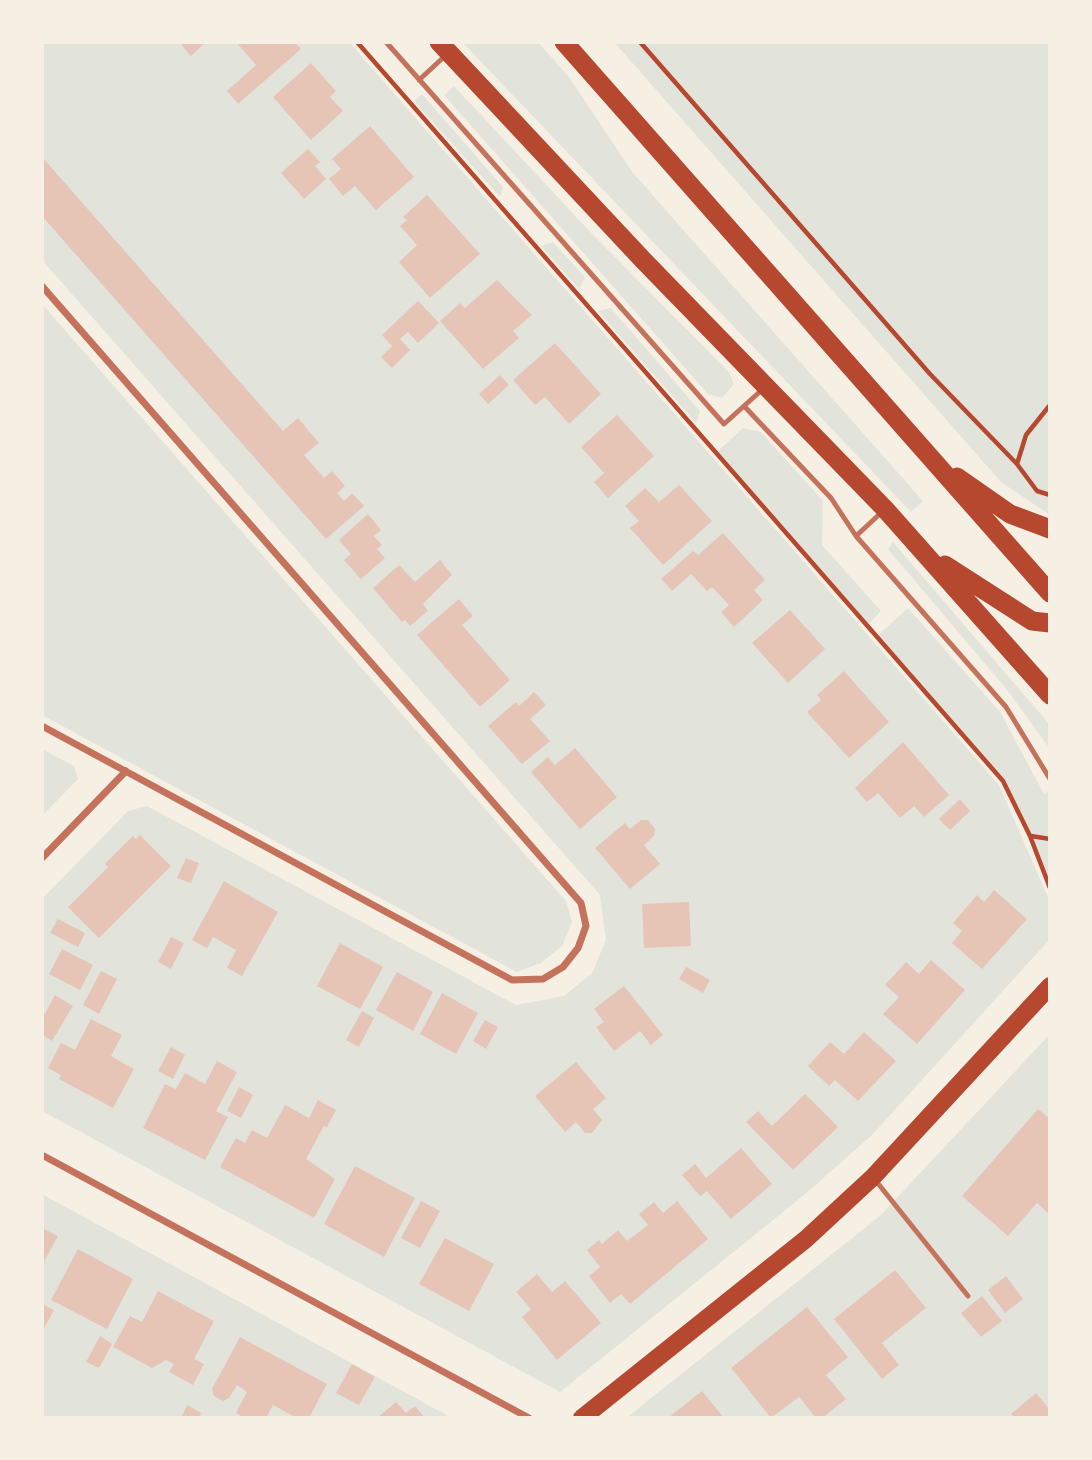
<!DOCTYPE html>
<html>
<head>
<meta charset="utf-8">
<style>
	body { margin:0 }
	#map { position:relative; width:1092px; height:1460px; overflow:hidden; background:#f6efe4; font-family:Raleway,sans-serif }
	canvas { display:block }
	.frame { position:absolute; inset:0; border:44px solid #f6efe4; pointer-events:none }
</style>
</head>
<body>
<div id="map">
<canvas width="1092" height="1460"></canvas>
<div class="frame"></div>
</div>
<script>
const g = document.querySelector('canvas').getContext('2d');
g.lineJoin = 'round';
function paint(path, color) { g.fillStyle = color; g.fill(path, 'evenodd'); }
const poly = rows => new Path2D(rows.map(r => 'M' + r).join(''));
function strokePath(path, color, width, dash) { g.strokeStyle = color; g.lineWidth = width; g.lineCap = dash ? 'butt' : 'round'; g.setLineDash(dash || []); g.stroke(path); }
paint(poly([
	[42,42,349,42,999,785,1050,902,1050,939,871,1136,804,1195,560,1392,42,1111,42,899,128,811,147,806,516,1005,564,996,592,973,606,940,600,895,42,260],
	[462,42,538,42,569,77,633,173,923,501,911,512],
	[614,42,1050,42,1050,515,1001,482],
	[454,86,595,237,729,372,734,384,722,398,708,394,444,95],
	[422,94,503,187,500,197,414,101],
	[553,242,585,277,579,289,541,246],
	[42,304,566,901,572,922,562,946,541,963,517,972,42,715],
	[611,308,700,411,696,423,598,311],
	[743,428,761,432,823,501,822,545,881,611,867,626,716,453],
	[893,542,1050,725,1050,749,1008,691,888,549],
	[908,608,1000,712,1044,794,1050,790,1050,888,1030,836,1003,781,876,637],
	[42,749,74,766,78,779,42,816],
	[1050,1034,1050,1418,626,1418,880,1216],
	[42,1194,452,1418,42,1418]
]), '#e2e4dc');
paint(poly([
	[179,42,206,42,191,56],
	[236,42,294,42,301,49,238,104,227,91,256,65],
	[311,63,336,91,330,97,343,111,311,140,273,97],
	[370,126,414,177,376,210,355,186,343,196,329,179,341,169,332,159],
	[308,149,320,162,315,166,326,179,304,199,281,173],
	[42,157,283,431,298,418,319,443,304,455,324,478,332,471,345,486,337,493,344,501,352,493,364,506,326,539,42,216],
	[427,195,480,254,430,298,399,262,417,245,400,226,407,220,403,217],
	[497,280,532,315,513,331,519,338,483,369,440,321,460,303,465,308],
	[418,301,439,323,418,343,408,332,400,339,410,350,392,368,381,357,392,346,382,335],
	[555,343,601,394,569,424,545,397,535,405,513,380],
	[500,375,509,385,488,404,479,394],
	[617,415,654,456,608,498,594,482,604,473,581,447],
	[679,485,712,521,663,565,630,528,639,521,625,506,645,488,659,502],
	[368,514,381,530,374,536,382,545,377,549,385,558,361,579,344,560,351,554,339,540],
	[723,533,765,580,754,590,763,600,734,627,721,612,729,605,712,587,707,591,691,574,672,591,661,579,693,551,698,555],
	[440,560,452,575,423,604,428,611,410,626,405,620,402,622,373,588,399,565,415,582],
	[459,599,473,616,462,625,510,680,480,707,417,635],
	[790,610,825,649,788,683,752,643],
	[844,671,889,722,849,758,807,712,821,700,817,695],
	[534,692,546,705,530,719,550,741,522,764,488,726,516,702,519,706],
	[903,742,949,795,924,817,914,806,900,818,878,793,867,802,855,788],
	[575,748,617,797,580,829,531,772,548,757,555,765],
	[960,799,970,811,950,830,939,819],
	[641,820,648,820,655,829,654,836,644,845,660,864,630,889,595,848,625,823,630,829],
	[140,835,171,866,99,938,68,907,108,867,105,864,133,836,136,839],
	[186,858,199,863,191,883,177,878],
	[224,881,278,912,242,976,227,968,236,950,213,937,207,948,192,940],
	[994,890,1027,919,982,969,952,943,962,931,953,923,977,895,984,902],
	[689,902,691,946,644,948,642,904],
	[58,919,85,933,78,947,50,933],
	[171,937,184,943,171,969,158,962],
	[340,943,383,967,360,1009,317,986],
	[62,949,93,965,80,990,49,974],
	[931,960,965,990,917,1044,883,1014,899,997,885,985,906,962,919,974],
	[686,967,710,980,703,993,679,979],
	[101,971,117,979,99,1014,83,1005],
	[397,972,433,992,413,1031,376,1010],
	[624,986,663,1035,651,1045,640,1031,614,1051,596,1027,604,1022,594,1009],
	[442,993,478,1013,456,1054,420,1034],
	[55,995,73,1006,52,1041,42,1035,42,1012,45,1014],
	[362,1011,374,1018,359,1047,346,1040],
	[91,1019,122,1035,111,1056,134,1069,113,1108,59,1079,61,1075,48,1068,61,1043,75,1050],
	[485,1020,498,1027,486,1049,473,1041],
	[864,1032,896,1061,858,1101,835,1080,829,1086,808,1066,830,1042,844,1054],
	[171,1047,185,1055,173,1079,158,1071],
	[217,1061,237,1072,216,1111,228,1117,205,1160,143,1128,165,1084,176,1089,185,1073,205,1084],
	[576,1062,606,1098,593,1109,602,1120,592,1133,585,1133,576,1122,565,1132,535,1096],
	[239,1087,253,1095,241,1118,227,1111],
	[805,1094,838,1127,793,1170,746,1122,758,1111,772,1126],
	[318,1100,336,1110,327,1127,324,1126,306,1159,335,1179,314,1218,220,1167,236,1138,245,1143,252,1130,267,1138,285,1105,309,1118],
	[1038,1109,1050,1119,1050,1215,1037,1203,1008,1236,962,1196],
	[741,1148,772,1184,731,1219,707,1191,700,1196,682,1175,695,1164,706,1178],
	[355,1166,415,1198,384,1257,324,1224],
	[421,1201,440,1211,420,1248,401,1238],
	[677,1201,708,1239,630,1304,621,1294,610,1303,589,1276,600,1267,587,1250,599,1240,602,1244,618,1230,627,1241,648,1225,639,1214,654,1202,663,1213],
	[42,1228,58,1236,42,1265],
	[445,1238,494,1264,469,1311,419,1284],
	[78,1249,133,1279,107,1329,51,1300],
	[895,1270,926,1308,882,1343,899,1365,882,1379,834,1319],
	[537,1274,552,1292,565,1281,601,1323,557,1360,522,1317,531,1309,516,1292],
	[1006,1276,1023,1299,1005,1313,988,1290],
	[158,1291,214,1321,194,1359,204,1364,193,1385,169,1372,174,1364,166,1360,152,1368,113,1347,130,1316,142,1322],
	[982,1296,1002,1321,981,1337,961,1313],
	[42,1304,54,1310,42,1332],
	[807,1307,848,1357,826,1375,846,1399,822,1418,816,1418,799,1397,771,1418,731,1368],
	[100,1336,112,1344,99,1368,86,1362],
	[240,1337,327,1384,309,1418,297,1418,273,1405,266,1418,245,1418,236,1413,247,1392,237,1385,229,1398,223,1401,214,1396,212,1389],
	[352,1364,375,1377,359,1405,336,1393],
	[702,1391,724,1418,668,1418,673,1414],
	[1036,1393,1050,1410,1050,1418,1015,1418,1011,1414],
	[396,1402,406,1413,415,1406,425,1418,377,1418],
	[187,1405,201,1413,199,1418,181,1418]
]), '#e6c5b7');
strokePath(poly([
	[357,42,1003,781,1030,836,1050,888],
	[640,42,930,374,1017,464],
	[1050,405,1026,435,1017,464,1037,491,1050,495],
	[1031,836,1050,839]
]), '#b5482f', 4.5);
strokePath(poly([
	[386,42,724,424,764,388],
	[419,80,446,55],
	[744,406,831,498,856,536,1006,707,1050,779],
	[856,536,883,511],
	[876,1181,968,1296]
]), '#c5725c', 5);
strokePath(poly([
	[42,286,581,903,586,926,578,948,563,967,543,979,512,980,42,726],
	[42,858,126,771],
	[42,1155,529,1418]
]), '#c5725c', 7);
strokePath(poly([
	[582,1418,806,1239,873,1177,1050,986]
]), '#b5482f', 18);
strokePath(poly([
	[439,42,643,260,885,509,1050,695],
	[564,42,1050,593],
	[957,477,1010,514,1050,529],
	[945,565,1032,621,1050,623]
]), '#b5482f', 19);
</script>
</body>
</html>
